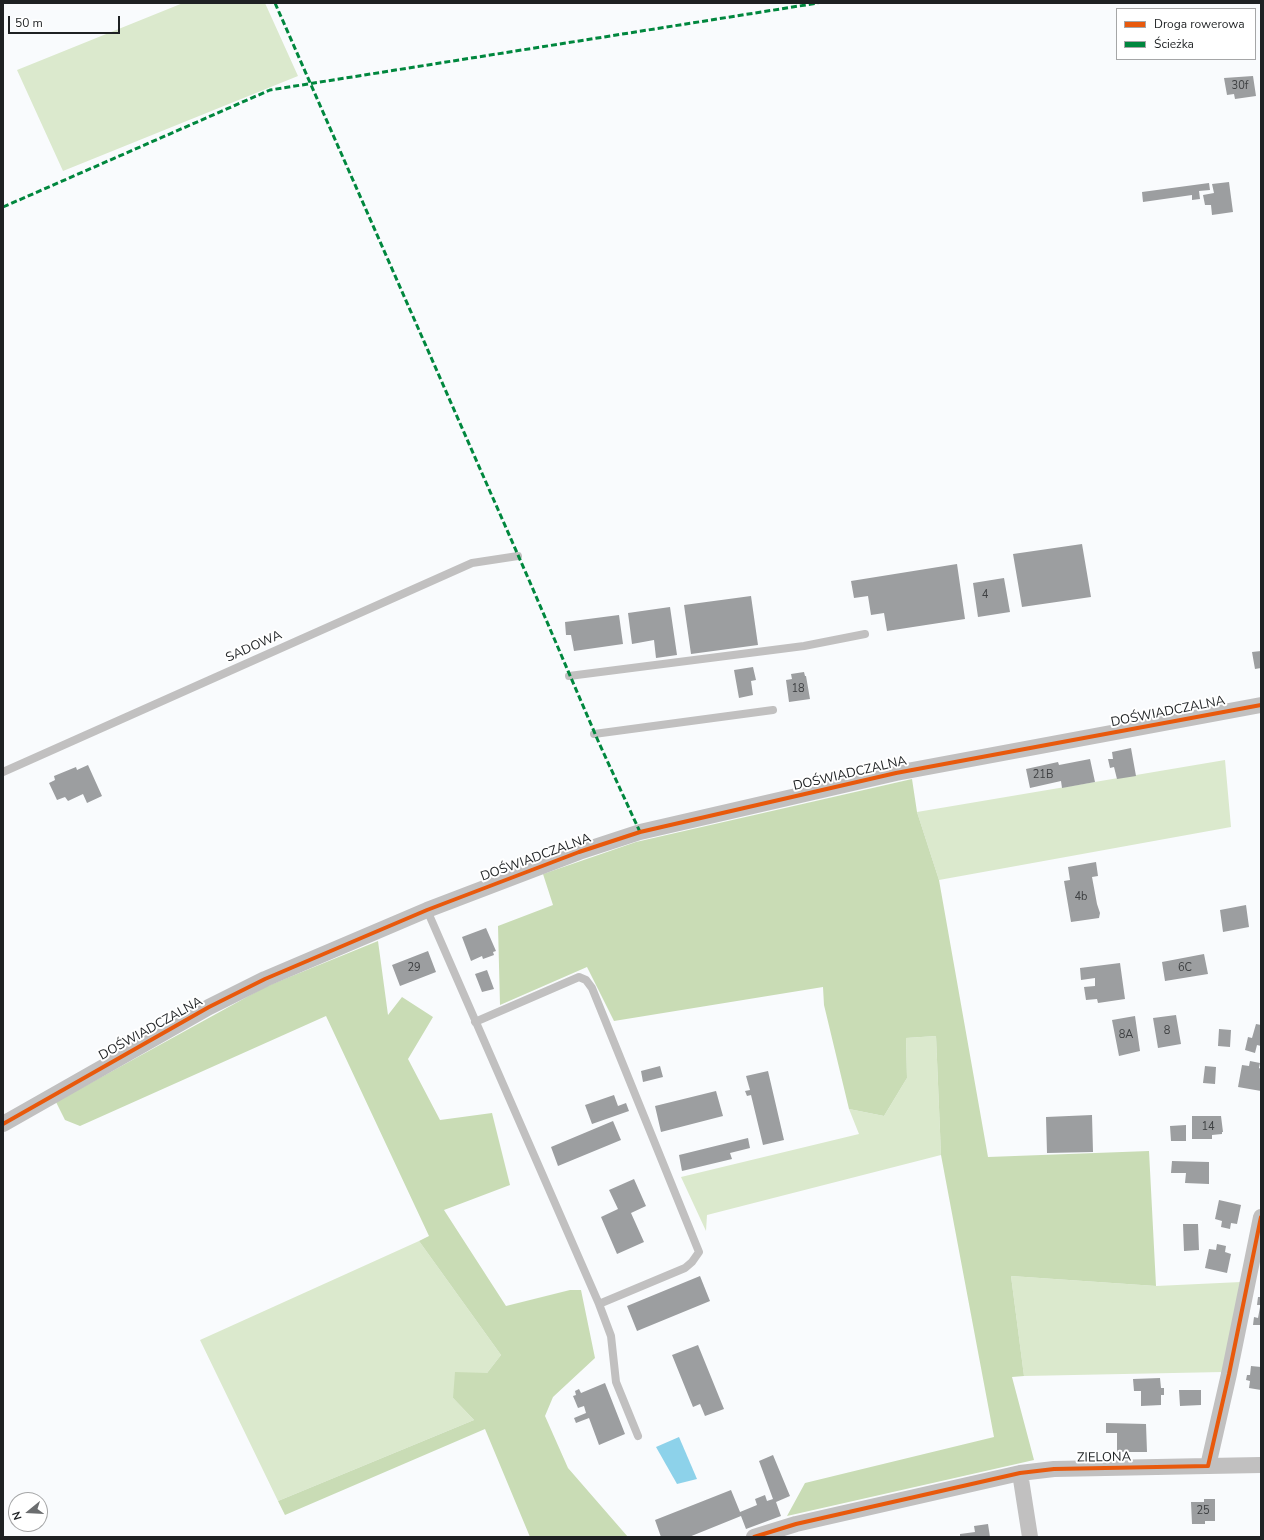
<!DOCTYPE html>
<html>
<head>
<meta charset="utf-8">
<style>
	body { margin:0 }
	#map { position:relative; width:1264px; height:1540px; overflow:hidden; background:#f9fbfd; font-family:"Nunito Sans",sans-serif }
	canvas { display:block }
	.frame { position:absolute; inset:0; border:4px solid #1e2123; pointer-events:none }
	.legend { position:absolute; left:1116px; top:8px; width:140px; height:52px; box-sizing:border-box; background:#fff; border:1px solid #a5a6a7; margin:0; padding:5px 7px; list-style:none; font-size:12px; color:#1e2123 }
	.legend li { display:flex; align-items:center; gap:8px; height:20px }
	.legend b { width:20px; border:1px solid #a5a6a7 }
	.north { position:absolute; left:8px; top:1492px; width:40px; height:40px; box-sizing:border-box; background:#fff; border:1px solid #a5a6a7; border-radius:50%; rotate:252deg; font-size:11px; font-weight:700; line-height:16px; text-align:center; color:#1e2123 }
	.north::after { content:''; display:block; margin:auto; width:14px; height:18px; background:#6b6d6f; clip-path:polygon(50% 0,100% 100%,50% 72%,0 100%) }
	.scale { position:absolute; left:8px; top:16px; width:112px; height:18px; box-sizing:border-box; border:2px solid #1e2123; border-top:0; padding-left:5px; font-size:12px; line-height:14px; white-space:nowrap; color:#1e2123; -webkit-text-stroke:3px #fff; paint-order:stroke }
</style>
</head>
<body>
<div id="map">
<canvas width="1264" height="1540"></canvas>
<div class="frame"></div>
<ul class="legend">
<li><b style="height:5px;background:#e8590c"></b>Droga rowerowa</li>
<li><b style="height:5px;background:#00873e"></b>Ścieżka</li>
</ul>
<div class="north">N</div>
<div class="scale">50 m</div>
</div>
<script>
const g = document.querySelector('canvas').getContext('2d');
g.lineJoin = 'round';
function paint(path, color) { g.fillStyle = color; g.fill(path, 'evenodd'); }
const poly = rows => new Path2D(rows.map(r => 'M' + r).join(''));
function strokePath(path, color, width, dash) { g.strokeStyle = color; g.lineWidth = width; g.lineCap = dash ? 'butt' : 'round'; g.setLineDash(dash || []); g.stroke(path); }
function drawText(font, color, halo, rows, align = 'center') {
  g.font = font + ' "Nunito Sans",sans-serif'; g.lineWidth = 4; g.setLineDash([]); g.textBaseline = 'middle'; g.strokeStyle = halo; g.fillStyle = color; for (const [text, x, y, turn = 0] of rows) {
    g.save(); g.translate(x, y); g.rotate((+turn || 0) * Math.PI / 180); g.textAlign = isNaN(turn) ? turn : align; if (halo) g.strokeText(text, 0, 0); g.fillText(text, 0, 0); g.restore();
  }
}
paint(poly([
	[183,3,265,3,298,76,63,171,17,70],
	[1225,760,1231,827,939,880,917,812],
	[936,1036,941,1155,707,1215,706,1231,681,1177,859,1134,849,1109,884,1116,907,1078,906,1038],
	[419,1241,501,1355,487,1373,453,1398,474,1420,278,1501,200,1340],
	[1011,1276,1156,1286,1241,1282,1223,1372,1024,1376]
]), '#dbe9cd');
paint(poly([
	[912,779,917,812,939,880,988,1157,1149,1151,1156,1286,1011,1276,1024,1376,1012,1377,1034,1460,787,1516,805,1483,994,1437,941,1155,936,1036,906,1038,907,1078,884,1116,849,1109,824,1005,823,987,614,1021,587,967,500,1005,498,926,553,905,543,874,636,842],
	[378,941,388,1015,402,997,433,1017,408,1059,440,1120,492,1113,510,1185,444,1210,506,1306,570,1290,581,1290,595,1358,553,1397,545,1416,568,1468,628,1537,530,1537,485,1429,285,1515,278,1501,474,1420,453,1398,455,1372,487,1373,501,1355,419,1241,429,1236,326,1016,80,1126,65,1120,56,1102,265,987]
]), '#c9dcb5');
paint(poly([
	[679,1437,697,1479,677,1484,656,1447]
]), '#8dd2ea');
paint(poly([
	[1253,76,1256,96,1235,99,1234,94,1227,95,1224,78],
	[1229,182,1233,212,1212,215,1211,205,1205,205,1203,195,1214,193,1212,184],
	[1209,183,1210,190,1199,191,1200,199,1192,200,1192,195,1143,202,1142,192],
	[1082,544,1091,597,1022,607,1013,554],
	[957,564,965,619,887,631,884,613,871,615,868,596,854,598,851,581],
	[1004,578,1010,612,978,617,973,583],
	[751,596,758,645,691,654,684,605],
	[670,607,677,655,656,658,654,640,632,644,628,613],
	[619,615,623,644,574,651,571,635,566,635,565,622],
	[1261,651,1261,668,1255,669,1252,652],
	[753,667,756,680,751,681,753,695,739,698,734,670],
	[804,672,805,676,806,676,810,699,789,702,786,680,792,679,791,674],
	[1131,748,1136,776,1117,779,1114,767,1110,768,1108,759,1113,759,1112,752],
	[1090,759,1095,782,1062,788,1061,781,1030,788,1026,769,1058,762,1059,765],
	[88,765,102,796,87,803,83,794,68,801,65,797,57,800,49,783,55,780,54,776,76,767,77,770],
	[1096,862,1098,876,1092,877,1097,904,1100,913,1099,918,1071,922,1064,881,1070,880,1068,867],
	[1246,905,1249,927,1223,932,1220,910],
	[486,928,496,951,493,952,494,955,483,959,482,956,471,961,462,937],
	[428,951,436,972,400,986,392,965],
	[1204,954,1208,974,1165,981,1162,962],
	[1120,963,1125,999,1098,1003,1097,999,1086,1000,1084,987,1095,986,1095,978,1081,980,1080,968],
	[487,970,494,989,482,992,475,974],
	[1176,1015,1181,1044,1158,1048,1153,1018],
	[1135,1016,1140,1051,1119,1056,1112,1020],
	[1256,1024,1261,1025,1261,1046,1257,1045,1255,1053,1245,1050,1248,1037,1252,1038],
	[1219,1029,1231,1030,1230,1047,1218,1046],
	[1250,1061,1260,1063,1259,1068,1261,1069,1261,1091,1238,1087,1242,1065,1249,1066],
	[660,1066,663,1077,643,1082,641,1071],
	[1205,1066,1216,1067,1215,1084,1203,1083],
	[768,1071,784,1140,763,1145,751,1095,747,1096,745,1091,750,1090,746,1076],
	[716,1091,723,1116,661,1132,655,1106],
	[614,1095,618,1106,626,1103,629,1111,592,1124,585,1105],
	[1092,1115,1093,1152,1047,1153,1046,1117],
	[1192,1116,1221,1116,1223,1132,1222,1132,1222,1134,1212,1135,1212,1139,1192,1139],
	[613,1121,621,1140,558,1166,551,1147],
	[1186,1125,1186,1141,1171,1141,1170,1126],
	[748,1138,750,1148,730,1153,732,1159,682,1171,679,1155],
	[1172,1161,1209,1162,1209,1184,1185,1183,1186,1173,1171,1173],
	[634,1179,646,1206,631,1213,644,1242,617,1254,601,1217,618,1209,609,1190],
	[1219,1200,1241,1205,1237,1224,1231,1223,1230,1229,1221,1227,1222,1221,1215,1219],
	[1183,1224,1198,1224,1199,1250,1184,1251],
	[1217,1244,1226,1246,1225,1252,1231,1254,1227,1273,1205,1268,1209,1249,1216,1250],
	[700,1276,710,1301,637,1331,627,1306],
	[1258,1297,1261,1297,1261,1305,1257,1305],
	[1260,1307,1261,1325,1253,1325,1254,1317,1258,1318],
	[698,1345,724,1409,705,1416,700,1404,693,1407,672,1355],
	[1251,1366,1261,1367,1261,1390,1249,1388,1250,1381,1246,1380,1247,1375,1250,1375],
	[1160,1378,1161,1388,1164,1388,1164,1395,1161,1395,1161,1405,1141,1406,1141,1391,1134,1391,1133,1379],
	[605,1383,625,1434,599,1445,589,1418,576,1423,574,1418,586,1413,584,1406,578,1408,573,1396,576,1395,575,1391,579,1389,581,1393],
	[1179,1390,1201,1390,1201,1405,1180,1406],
	[1106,1423,1146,1424,1147,1452,1117,1452,1117,1433,1106,1433],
	[773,1455,790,1496,776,1502,781,1516,746,1529,741,1516,689,1537,661,1537,655,1520,731,1490,740,1512,757,1505,755,1499,765,1495,767,1501,773,1499,759,1461],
	[1204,1499,1215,1499,1215,1521,1205,1521,1205,1524,1192,1524,1191,1502,1204,1502],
	[988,1524,990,1537,960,1537,960,1534,975,1532,974,1526]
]), '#9c9ea0');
strokePath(poly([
	[569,676,804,646,865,634],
	[594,734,773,710],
	[3,772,472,563,518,556],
	[427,910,599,1304,611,1336,616,1382,638,1436],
	[475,1022,579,977,586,980,592,988,699,1252,692,1262,685,1268,599,1304]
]), '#c1c0c0', 8);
strokePath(poly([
	[3,1124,209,1007,265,979,427,910,579,852,640,832,896,773,1261,705],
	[1208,1466,1261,1465],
	[1020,1473,1030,1537],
	[754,1537,796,1524,1020,1473,1054,1469,1208,1466,1229,1374,1261,1217]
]), '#c1c0c0', 16);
strokePath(poly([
	[275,3,529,580,599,743,640,832],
	[3,207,270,90,818,3]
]), '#00873e', 3, [6, 3]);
strokePath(poly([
	[3,1124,209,1007,265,979,427,910,579,852,640,832,896,773,1261,705],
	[754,1537,796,1524,1020,1473,1054,1469,1208,1466,1229,1374,1261,1217]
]), '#e8590c', 4);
drawText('11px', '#3e4042', null, [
	["30f",1240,86],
	["4",985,595],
	["18",798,689],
	["21B",1043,775],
	["4b",1081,897],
	["29",414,968],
	["6C",1185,968],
	["8",1167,1031],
	["8A",1126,1035],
	["14",1208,1127],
	["25",1203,1511]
]);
drawText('13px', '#1e2123', '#fff', [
	["SADOWA",254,647,-24],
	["DOŚWIADCZALNA",1168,712,-11],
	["DOŚWIADCZALNA",850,774,-13],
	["DOŚWIADCZALNA",536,858,-20],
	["DOŚWIADCZALNA",151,1029,-29],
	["ZIELONA",1104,1458,-1]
]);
</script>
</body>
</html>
